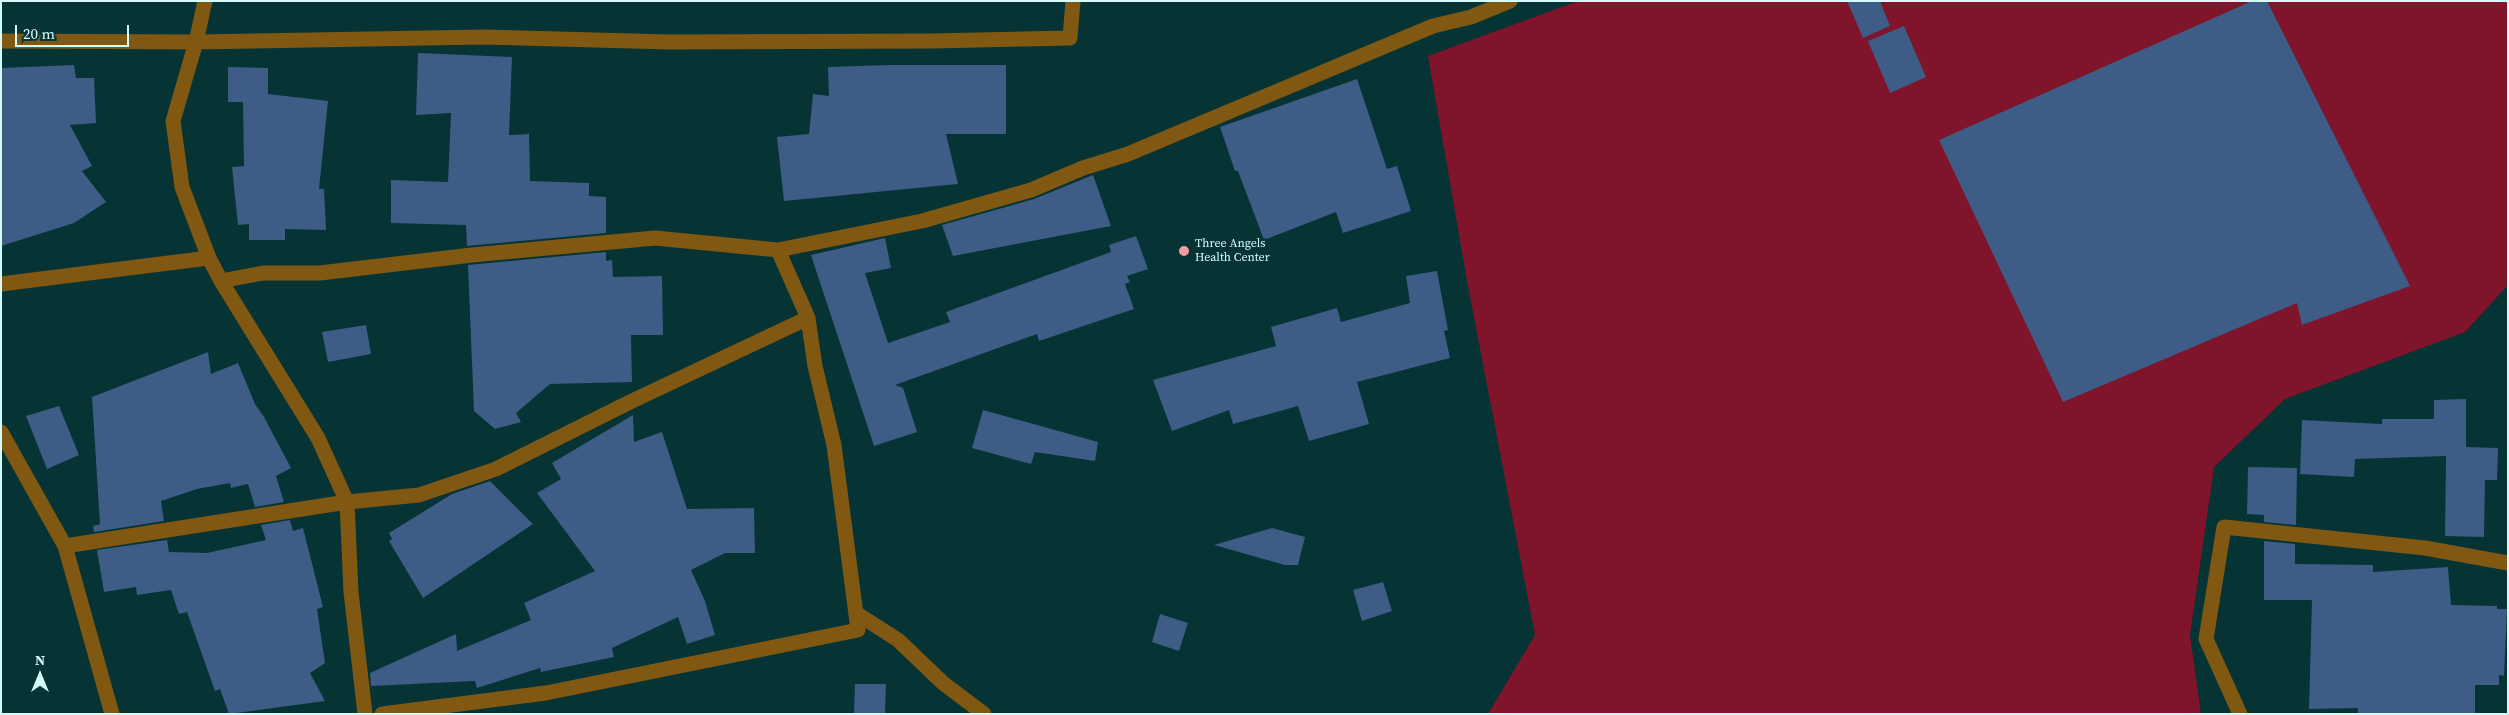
<!DOCTYPE html>
<html>
<head>
<meta charset="utf-8">
<style>
	body { margin:0 }
	#map { position:relative; width:2509px; height:715px; overflow:hidden; background:#063334; font-family:"Source Serif 4",serif }
	canvas { display:block }
	.frame { position:absolute; inset:0; border:2px solid #d6fbfb; pointer-events:none }
	.north { position:absolute; left:15px; top:650px; width:50px; height:50px; -webkit-text-stroke:4px #063334; paint-order:stroke; rotate:0deg; font-size:14px; font-weight:700; line-height:20px; text-align:center; color:#d6fbfb }
	.north::after { content:''; display:block; margin:auto; width:18px; height:22px; background:#d6fbfb; clip-path:polygon(50% 0,100% 100%,50% 72%,0 100%) }
	.scale { position:absolute; left:15px; top:25px; width:114px; height:22px; box-sizing:border-box; border:2px solid #d6fbfb; border-top:0; padding-left:6px; font-size:15px; line-height:18px; white-space:nowrap; color:#d6fbfb; -webkit-text-stroke:4px #063334; paint-order:stroke }
</style>
</head>
<body>
<div id="map">
<canvas width="2509" height="715"></canvas>
<div class="frame"></div>
<div class="north">N</div>
<div class="scale">20 m</div>
</div>
<script>
const g = document.querySelector('canvas').getContext('2d');
g.lineJoin = 'round';
function paint(path, color) { g.fillStyle = color; g.fill(path, 'evenodd'); }
const poly = rows => new Path2D(rows.map(r => 'M' + r).join(''));
function strokePath(path, color, width, dash) { g.strokeStyle = color; g.lineWidth = width; g.lineCap = dash ? 'butt' : 'round'; g.setLineDash(dash || []); g.stroke(path); }
function drawText(font, color, halo, rows, align = 'center') {
  g.font = font + ' "Source Serif 4",serif'; g.lineWidth = 5; g.setLineDash([]); g.textBaseline = 'middle'; g.strokeStyle = halo; g.fillStyle = color; for (const [text, x, y, turn = 0] of rows) {
    g.save(); g.translate(x, y); g.rotate((+turn || 0) * Math.PI / 180); g.textAlign = isNaN(turn) ? turn : align; if (halo) g.strokeText(text, 0, 0); g.fillText(text, 0, 0); g.restore();
  }
}
paint(poly([
	[1578,1,2508,1,2508,285,2465,332,2285,399,2214,467,2190,635,2201,714,1488,714,1535,635,1467,281,1428,56]
]), '#7f142a');
paint(poly([
	[1847,1,1880,1,1890,26,1863,38],
	[2252,1,2267,1,2410,286,2302,325,2297,303,2063,402,1939,140],
	[1904,26,1926,77,1890,93,1868,41],
	[418,53,512,57,509,135,529,134,530,181,589,183,589,196,606,197,606,233,467,246,466,225,391,223,391,180,448,182,451,113,416,115],
	[74,65,76,78,94,78,96,123,70,125,92,166,82,171,106,202,74,223,1,246,1,68],
	[889,65,1006,65,1006,134,946,134,958,184,784,201,777,137,809,134,813,94,829,96,828,67],
	[228,67,268,68,268,94,328,101,319,189,324,189,326,230,285,229,285,240,249,240,249,224,238,225,232,167,244,166,243,102,228,102],
	[1357,79,1387,169,1397,166,1411,211,1343,233,1336,212,1264,240,1238,171,1235,171,1220,127],
	[1093,175,1111,226,953,256,942,225,1034,199],
	[1136,236,1148,269,1127,276,1130,282,1125,284,1134,309,1039,341,1037,334,895,385,903,388,917,432,874,446,811,255,885,238,891,268,865,273,888,343,950,322,946,312,1111,252,1109,245],
	[606,252,606,261,612,260,613,277,662,276,663,335,631,335,632,382,550,384,516,413,521,422,495,429,474,411,468,265],
	[1437,271,1448,330,1444,331,1450,358,1357,382,1369,424,1309,441,1298,406,1233,424,1229,410,1172,431,1153,380,1276,346,1271,327,1337,308,1341,322,1410,303,1406,276],
	[366,325,371,354,328,362,322,332],
	[208,352,211,374,238,363,255,404,264,417,291,468,276,476,284,502,255,507,248,484,231,488,230,483,197,489,161,501,164,521,94,532,93,526,100,524,92,397],
	[2466,399,2466,447,2498,448,2497,480,2485,480,2484,537,2445,536,2446,456,2355,459,2354,477,2300,474,2302,420,2382,424,2382,419,2434,419,2434,400],
	[59,406,79,455,47,469,26,416],
	[983,410,1098,442,1095,461,1035,452,1031,464,972,448],
	[633,415,634,442,662,432,687,509,754,508,755,553,725,553,691,570,705,601,715,635,687,644,678,617,612,648,614,657,541,672,540,668,477,688,475,681,371,686,370,673,456,634,457,651,531,620,524,603,595,571,537,493,561,479,552,463],
	[2248,467,2297,468,2296,525,2264,522,2264,515,2247,514],
	[490,481,533,524,423,598,389,541,392,539,389,533,452,494],
	[290,520,293,531,303,528,323,607,317,609,325,663,310,673,325,701,229,714,220,689,215,691,187,612,179,614,171,590,137,595,136,587,104,592,97,550,167,540,169,552,207,553,266,540,261,525],
	[1272,528,1305,537,1298,565,1285,565,1214,545],
	[2264,541,2295,544,2295,564,2373,565,2373,572,2448,567,2451,605,2497,606,2497,609,2507,609,2504,676,2499,675,2499,685,2475,685,2475,714,2358,714,2358,708,2309,709,2312,600,2264,600],
	[1383,582,1392,611,1362,621,1353,590],
	[1160,614,1188,623,1179,651,1152,642],
	[855,684,886,684,885,714,854,714]
]), '#3d5c86');
strokePath(poly([
	[205,1,196,42,173,121,182,187,209,258,221,281,318,438,347,502,351,592,365,714],
	[1,41,196,42,484,37,669,42,932,41,1070,38,1073,1],
	[221,281,263,273,320,273,472,255,655,238,778,250,922,221,1031,190,1083,168,1128,154,1433,26,1471,17,1510,1],
	[1,284,209,258],
	[1,432,65,546,112,714],
	[65,546,347,502,419,495,496,469,632,401,808,318,778,250],
	[856,613,898,640,943,683,984,714],
	[382,714,546,693,858,630,834,445,815,366,808,318],
	[2240,714,2206,639,2224,527,2425,548,2508,563]
]), '#805812', 15);
for (const [x, y, r, color] of [
	[1184,251,6,"#f49b9f"]
]) { const dot = new Path2D(); dot.arc(x, y, r, 0, 2 * Math.PI); g.fillStyle = color; g.fill(dot); strokePath(dot, '#063334', 2); }
drawText('12px', '#d6fbfb', '#063334', [
	["Three Angels",1195,244],
	["Health Center",1195,258]
], 'left');
</script>
</body>
</html>
